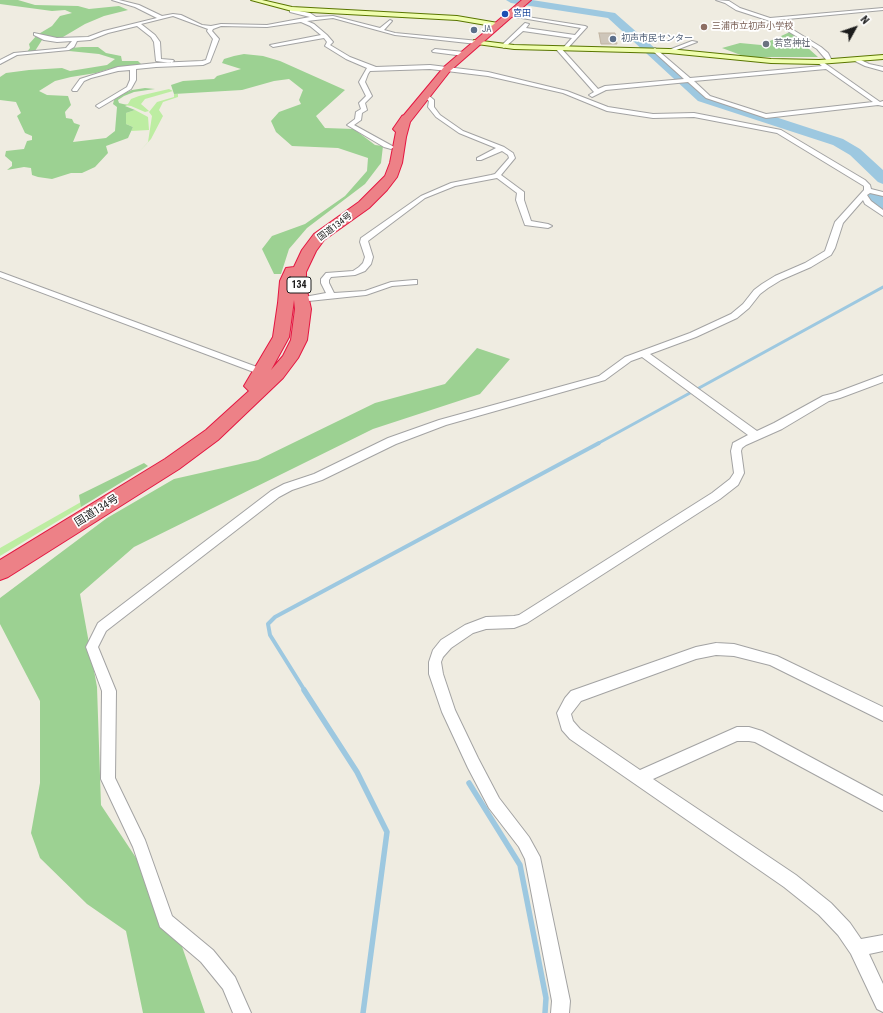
<!DOCTYPE html>
<html>
<head>
<meta charset="utf-8">
<style>
	body { margin:0 }
	#map { position:relative; width:883px; height:1013px; overflow:hidden; background:#efece1; font-family:"Roboto Condensed",sans-serif }
	canvas { display:block }
	.north { position:absolute; left:835px; top:8px; width:40px; height:40px; -webkit-text-stroke:3px #fff; paint-order:stroke; rotate:50deg; font-size:11px; font-weight:700; line-height:16px; text-align:center; color:#1c1c1c }
	.north::after { content:''; display:block; margin:auto; width:14px; height:18px; background:#1c1c1c; clip-path:polygon(50% 0,100% 100%,50% 72%,0 100%) }
</style>
</head>
<body>
<div id="map">
<canvas width="883" height="1013"></canvas>
<div class="north">N</div>
</div>
<script>
const g = document.querySelector('canvas').getContext('2d');
g.lineJoin = 'round';
function paint(path, color) { g.fillStyle = color; g.fill(path, 'evenodd'); }
const poly = rows => new Path2D(rows.map(r => 'M' + r).join(''));
function strokePath(path, color, width, dash) { g.strokeStyle = color; g.lineWidth = width; g.lineCap = dash ? 'butt' : 'round'; g.setLineDash(dash || []); g.stroke(path); }
function drawText(font, color, halo, rows, align = 'center') {
  g.font = font + ' "Roboto Condensed","Noto Sans JP",sans-serif'; g.lineWidth = 3.5; g.setLineDash([]); g.textBaseline = 'middle'; g.strokeStyle = halo; g.fillStyle = color; for (const [text, x, y, turn = 0] of rows) {
    g.save(); g.translate(x, y); g.rotate((+turn || 0) * Math.PI / 180); g.textAlign = isNaN(turn) ? turn : align; if (halo) g.strokeText(text, 0, 0); g.fillText(text, 0, 0); g.restore();
  }
}
paint(poly([
	[169,89,173,91,145,99,141,104,149,111,145,112,131,106,123,105,128,104,131,99,139,96],
	[174,94,178,94,178,97,163,102,159,110,163,116,151,139,139,152,148,142,152,116,149,112,157,102,174,97],
	[135,110,148,117,149,130,131,131,133,127,126,124,126,113],
	[81,502,81,507,0,556,0,548]
]), '#bdeda2');
paint(poly([
	[0,0,18,0,35,5,78,6,89,9,119,6,128,10,104,16,85,24,63,37,42,40,35,51,27,52,30,48,29,44,37,35,52,26,60,16,72,13,65,10,52,11,0,4],
	[790,32,818,57,746,57,722,48,740,43,761,45],
	[82,47,98,47,106,53,121,56,122,61,138,61,142,65,109,69,96,73,71,77,55,81,39,91,47,95,68,96,71,105,65,112,66,118,72,119,74,123,80,125,73,142,106,138,115,131,117,107,113,104,114,100,119,95,132,90,145,88,155,89,134,92,124,96,118,100,119,103,127,105,125,106,135,110,126,113,126,124,133,127,128,138,106,146,108,153,95,167,82,173,71,173,52,179,38,177,32,175,31,168,24,167,7,170,12,166,12,162,5,156,6,151,24,149,27,141,32,140,32,136,25,133,17,116,21,113,16,102,0,100,0,77,6,73,29,70,62,68,70,71,107,65,115,59,99,54,59,50,60,49],
	[244,54,263,56,280,61,345,90,316,116,325,128,354,129,375,145,383,146,381,163,365,184,307,228,289,249,281,274,274,274,262,249,272,236,305,224,345,196,367,171,368,158,338,148,292,146,276,132,271,121,279,112,301,104,299,100,303,90,289,79,274,81,242,90,174,94,171,85,183,81,214,79,217,76,241,69,222,63,224,59,234,56],
	[477,348,510,359,480,394,373,429,134,547,80,594,97,687,101,805,168,906,205,1013,143,1013,126,931,87,904,40,858,31,833,40,783,40,701,0,624,0,598,107,518,174,479,258,460,375,403,445,384],
	[144,463,148,466,81,507,79,495]
]), '#9cd192');
strokePath(poly([
	[597,444,883,287]
]), '#9dc8e0', 3);
strokePath(poly([
	[305,691,270,635,268,624,275,617,599,443]
]), '#9dc8e0', 4);
strokePath(poly([
	[304,690,357,772,387,832,363,1013],
	[469,783,520,865,546,998,545,1013]
]), '#9dc8e0', 5.5);
paint(poly([
	[506,0,532,0,615,13,708,95,843,139,860,149,883,170,883,184,878,182,850,155,833,145,698,101,608,18,511,3,506,0],
	[875,192,881,194,883,197,883,211,877,209,868,200,867,197,869,194,875,192]
]), '#9dc8e0');
const building = poly([
	[599,33,615,33,617,44,601,44,599,33]
]);
paint(building, '#cec6ba');
strokePath(building, '#c1b4a2', 1);
const street = poly([
	[112,0,119,0,139,5,162,16,173,14,181,15,202,25,211,26,221,24,267,25,310,17,290,12,290,9,292,8,294,10,310,13,316,17,333,16,380,28,390,20,392,21,384,30,395,33,479,41,479,43,477,44,395,35,333,18,307,21,314,24,327,35,333,42,330,45,350,57,376,67,430,65,488,72,567,91,608,107,653,114,694,113,781,130,865,180,870,185,871,189,883,192,883,196,870,193,867,195,871,201,883,210,883,216,865,204,863,200,843,223,835,248,831,255,811,267,781,280,768,288,760,294,749,308,737,318,696,337,650,354,757,431,774,423,823,396,835,393,883,375,883,382,840,398,829,401,782,429,746,445,742,448,741,451,744,473,738,485,720,499,527,623,514,628,486,629,473,633,451,648,443,657,441,662,443,674,455,710,478,758,499,798,529,837,540,857,570,1001,569,1013,551,1013,552,1001,525,859,519,847,489,808,468,768,442,712,429,674,429,662,433,650,441,640,465,625,486,617,514,616,519,615,712,493,730,479,734,473,731,451,733,443,748,435,642,357,631,361,605,380,446,425,396,444,322,480,292,490,279,497,106,631,98,647,116,691,115,778,145,840,172,916,213,950,235,977,251,1013,233,1013,223,989,201,962,160,927,133,847,101,779,102,691,86,647,98,623,271,491,284,484,314,474,388,438,439,420,599,376,625,357,690,333,731,314,743,304,754,290,762,284,775,276,805,263,825,251,835,222,864,190,864,186,777,133,694,117,653,118,607,111,563,93,488,76,430,69,370,71,368,74,365,82,372,96,365,103,367,110,362,113,361,120,354,125,394,147,391,149,384,147,347,125,355,119,356,112,361,109,359,103,366,96,359,82,367,68,346,59,325,46,327,42,324,38,273,47,270,45,321,35,310,26,301,22,267,27,221,26,213,29,212,31,219,39,210,62,203,65,156,67,136,69,136,80,131,89,99,108,96,106,97,105,127,87,130,80,130,70,118,71,91,78,84,81,77,91,73,91,72,90,80,79,118,67,156,63,202,61,206,60,213,39,207,31,208,29,173,16,141,24,155,35,160,42,161,59,173,60,174,61,171,63,156,61,154,42,151,37,137,26,108,33,90,40,77,41,74,47,69,50,17,55,0,64,0,60,14,53,66,48,72,41,57,42,44,40,34,35,34,33,57,38,88,37,104,31,157,18,135,7,112,0],
	[716,0,729,1,740,8,770,18,883,8,883,10,777,20,821,47,828,53,832,61,829,63,817,49,773,22,736,10,725,3,716,0],
	[508,14,585,26,587,27,566,50,563,48,572,38,523,31,504,48,501,46,502,45,525,23,529,24,526,28,575,35,581,28,510,16,508,14],
	[692,41,697,42,671,52,666,51,692,41],
	[556,47,560,47,598,89,605,86,684,79,653,51,652,50,655,48,690,78,822,66,818,63,823,62,880,102,883,101,883,106,878,105,766,118,706,98,688,82,606,90,592,97,589,95,594,92,556,49,556,47],
	[826,69,873,102,766,114,710,96,694,81,826,69],
	[435,49,464,52,467,54,464,56,433,52,432,51,435,49],
	[857,58,869,64,883,67,883,71,865,66,855,61,854,60,857,58],
	[423,94,427,94,434,100,434,107,440,115,463,131,504,147,513,153,515,158,501,175,524,192,524,200,531,221,548,224,552,226,548,228,525,225,516,200,517,193,497,178,455,186,425,198,368,241,373,257,371,264,365,271,355,275,331,277,329,280,329,283,334,293,365,291,391,282,414,280,417,280,417,284,392,286,366,295,299,302,298,300,299,298,326,293,321,283,321,279,326,273,353,271,359,267,363,263,365,257,360,242,361,238,421,196,451,183,491,175,495,174,509,158,508,155,502,151,481,160,477,160,477,158,496,148,459,133,436,117,428,107,429,101,423,96,423,94],
	[0,272,265,370,267,372,262,375,259,374,0,277,0,272],
	[716,643,734,644,777,656,883,707,883,721,770,665,734,656,716,655,696,659,581,701,571,714,573,721,580,729,640,770,737,727,749,727,762,731,883,796,883,811,755,742,749,741,737,741,653,779,796,875,831,903,850,923,861,939,883,935,883,951,869,954,883,984,883,1012,877,1009,851,954,838,935,819,915,784,887,570,739,562,730,557,713,565,698,571,691,696,647,716,643]
]);
const secondary = poly([
	[251,0,262,0,292,7,457,16,498,23,502,25,498,27,457,20,292,11,251,0],
	[474,40,514,45,669,49,771,59,819,60,883,55,883,59,819,64,771,63,669,53,514,49,477,44,473,42,474,40]
]);
const highway = poly([
	[522,0,531,0,450,71,410,122,406,137,402,163,397,177,387,190,369,208,324,240,316,251,306,272,306,286,311,309,307,340,298,358,283,378,218,440,179,469,8,577,0,580,0,560,165,459,206,430,249,391,244,386,273,337,278,303,280,281,286,268,294,267,302,250,314,234,359,202,385,176,390,163,396,132,393,129,402,116,404,115,444,67,522,0],
	[294,300,295,309,291,340,283,356,271,370,289,337,294,300]
]);
strokePath(street, '#a3a3a3', 2);
strokePath(secondary, '#5a7600', 2);
strokePath(highway, '#e41641', 2);
paint(street, '#fff');
paint(secondary, '#f0feaf');
paint(highway, '#ed8187');
for (const [x, y, r, color] of [
	[505,14,4,"#1a4fb4"],
	[704,27,4,"#8d6e63"],
	[474,30,4,"#5c6f8a"],
	[613,39,4,"#5c6f8a"],
	[766,44,4,"#6b7280"]
]) { const dot = new Path2D(); dot.arc(x, y, r, 0, 2 * Math.PI); g.fillStyle = color; g.fill(dot); strokePath(dot, '#fff', 1.5); }
drawText('9px', '#164399', '#fff', [
	["宮田",513,14]
], 'left');
drawText('9px', '#785e54', '#fff', [
	["三浦市立初声小学校",712,27]
], 'left');
drawText('9px', '#4e5e75', '#fff', [
	["JA",482,30],
	["初声市民センター",621,39]
], 'left');
drawText('9px', '#5b616d', '#fff', [
	["若宮神社",774,44]
], 'left');
drawText('9px', '#1c1c1c', '#fff', [
	["国道134号",335,227,-37]
]);
for (const [x, y, w] of [
	[299,285,24]
]) { const box = new Path2D(); box.roundRect(x - w / 2, y - 8, w, 16, 3); g.fillStyle = '#fff'; g.fill(box); strokePath(box, '#1c1c1c', 1); }
drawText('bold 10px', '#1c1c1c', null, [
	["134",299,285]
]);
drawText('11px', '#1c1c1c', '#fff', [
	["国道134号",97,511,-32]
]);
</script>
</body>
</html>
